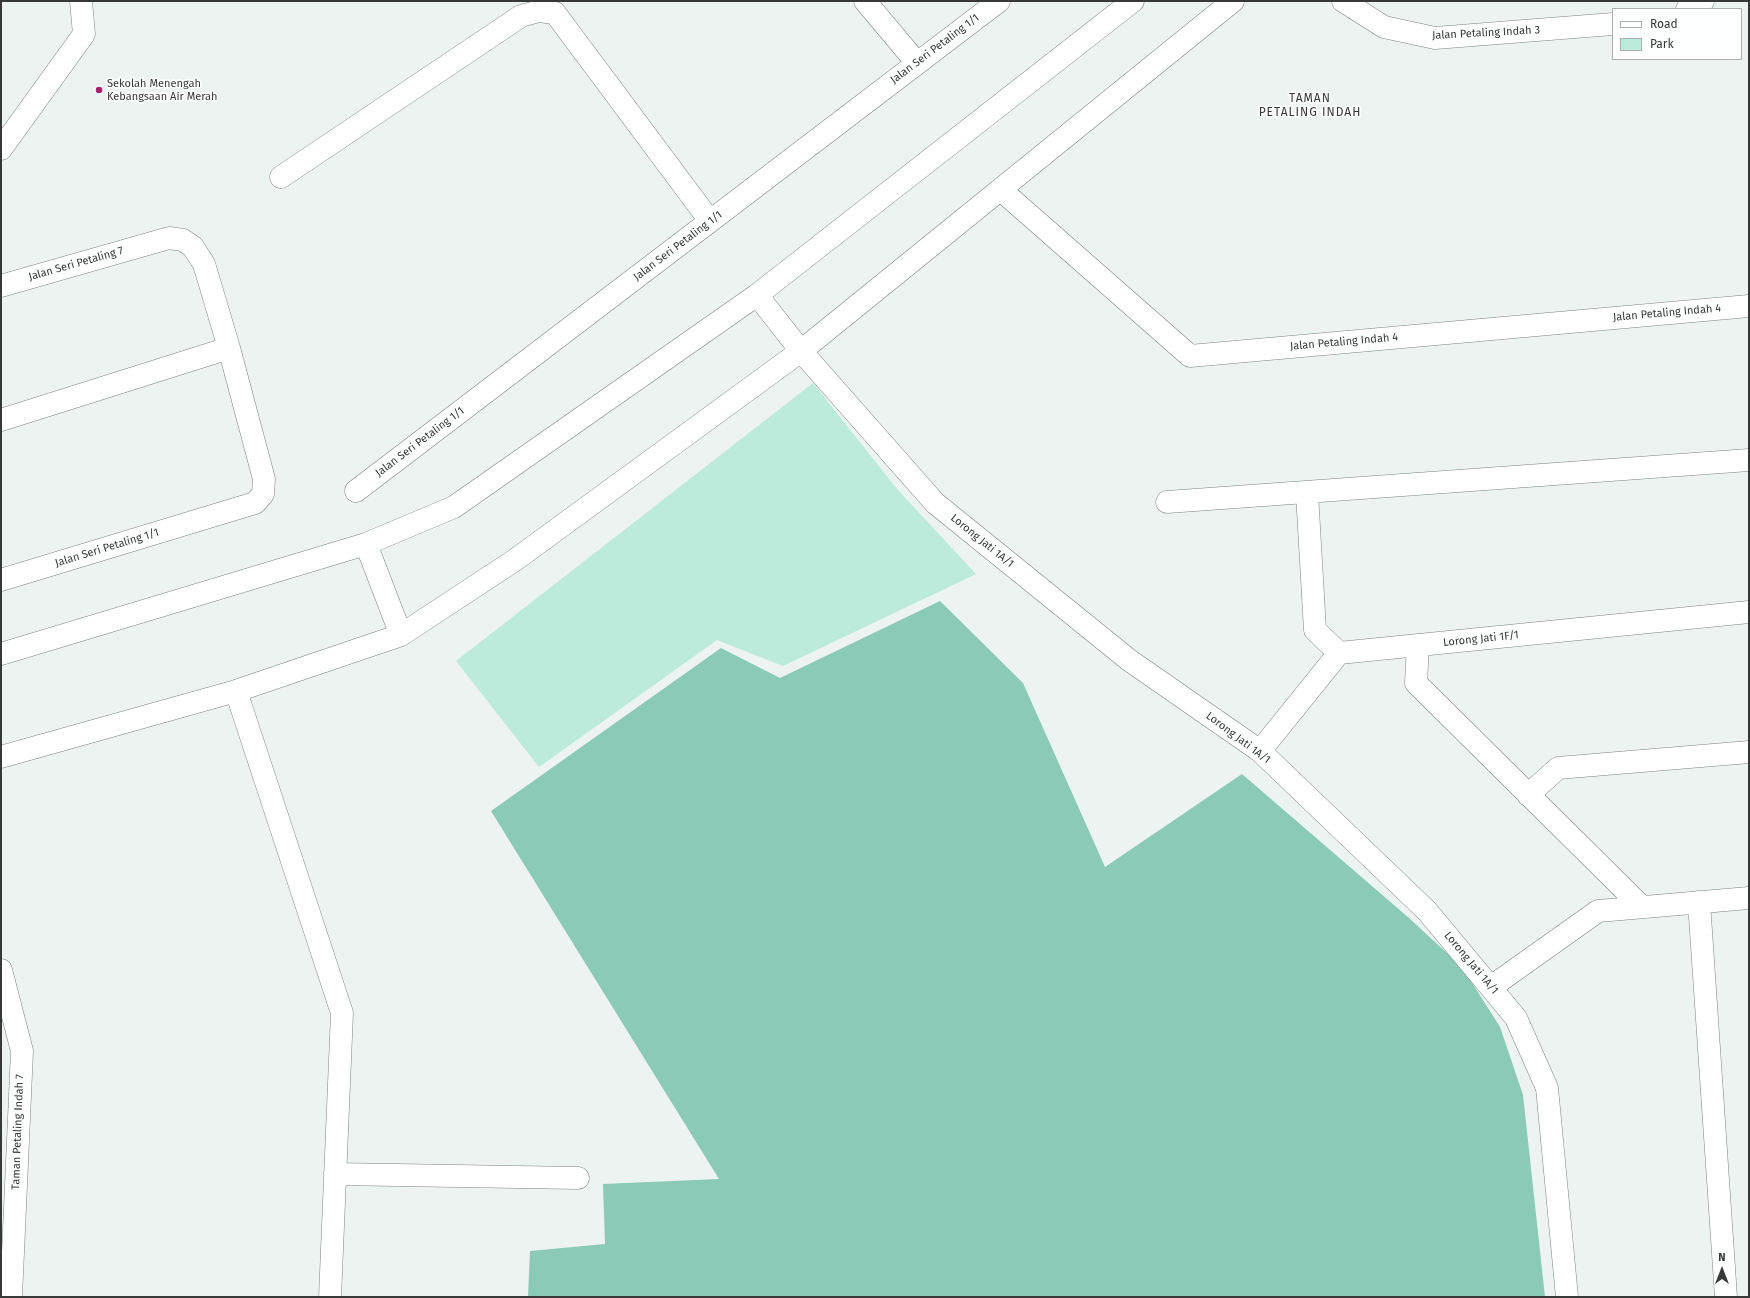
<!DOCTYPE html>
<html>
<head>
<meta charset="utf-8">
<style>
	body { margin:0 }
	#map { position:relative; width:1750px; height:1298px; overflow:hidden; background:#ecf3f1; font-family:"Fira Sans",sans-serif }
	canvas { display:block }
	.frame { position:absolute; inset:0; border:2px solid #373938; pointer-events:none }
	.legend { position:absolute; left:1612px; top:8px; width:130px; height:52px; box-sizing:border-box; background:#fcfffe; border:1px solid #adb0af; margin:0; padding:5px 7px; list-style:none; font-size:12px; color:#373938 }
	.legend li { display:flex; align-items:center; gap:8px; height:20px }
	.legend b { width:20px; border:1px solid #adb0af }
	.north { position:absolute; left:1702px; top:1250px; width:40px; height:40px; -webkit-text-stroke:3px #fcfffe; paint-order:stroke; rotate:0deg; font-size:11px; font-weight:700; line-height:16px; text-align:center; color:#373938 }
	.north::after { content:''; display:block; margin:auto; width:14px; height:18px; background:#373938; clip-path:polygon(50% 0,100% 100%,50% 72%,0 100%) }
</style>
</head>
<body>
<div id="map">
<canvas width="1750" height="1298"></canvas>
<div class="frame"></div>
<ul class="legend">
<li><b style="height:5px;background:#fff"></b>Road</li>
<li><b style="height:11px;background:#bceadb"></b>Park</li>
</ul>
<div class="north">N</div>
</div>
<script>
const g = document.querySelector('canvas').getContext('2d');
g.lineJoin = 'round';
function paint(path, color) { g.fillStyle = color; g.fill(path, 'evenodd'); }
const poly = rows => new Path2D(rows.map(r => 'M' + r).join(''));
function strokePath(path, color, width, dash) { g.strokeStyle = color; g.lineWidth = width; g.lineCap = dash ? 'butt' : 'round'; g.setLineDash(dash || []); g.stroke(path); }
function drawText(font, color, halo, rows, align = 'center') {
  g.font = font + ' "Fira Sans",sans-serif'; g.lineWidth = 3.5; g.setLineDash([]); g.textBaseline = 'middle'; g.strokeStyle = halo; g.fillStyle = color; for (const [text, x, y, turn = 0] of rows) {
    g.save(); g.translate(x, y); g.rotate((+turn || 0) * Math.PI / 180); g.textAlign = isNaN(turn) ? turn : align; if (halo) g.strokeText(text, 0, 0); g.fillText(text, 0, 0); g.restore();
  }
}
paint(poly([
	[813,383,897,489,976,574,783,666,717,640,539,767,456,661]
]), '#bceadb');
paint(poly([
	[940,601,1023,683,1105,867,1242,774,1409,918,1462,967,1500,1027,1523,1095,1545,1297,528,1297,530,1251,605,1244,603,1184,719,1179,491,811,721,648,780,678]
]), '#8acab7');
const minor = poly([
	[865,1,917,63],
	[1343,1,1384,27,1435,38,1613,24],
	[1687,9,1703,1],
	[1,149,84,34,81,1],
	[281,177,521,16,539,11,555,13,710,221],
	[1001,190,1190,356,1749,306],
	[1,286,169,238,183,240,193,247,204,264,229,348,264,479,263,494,255,503,1,580],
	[757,295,801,351,935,503,1129,660,1260,751,1427,911,1516,1018,1547,1088,1567,1297],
	[1,420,229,348],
	[356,491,999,1],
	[1307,493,1315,630,1339,653],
	[1167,502,1749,460],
	[366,544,401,635],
	[1418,645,1416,683,1642,907],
	[1,654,366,544,454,507,757,295,1133,1],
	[236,691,342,1013,330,1297],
	[1260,751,1339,653,1749,612],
	[1,757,236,691,401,635,515,560,801,351,1233,1],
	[1528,795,1558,768,1749,752],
	[1699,902,1726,1297],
	[1,970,22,1051,11,1297],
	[1491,987,1598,911,1749,898],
	[335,1174,578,1178]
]);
strokePath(minor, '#7d8280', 23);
strokePath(minor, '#fff', 22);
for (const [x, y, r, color] of [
	[99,90,4,"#a61f68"]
]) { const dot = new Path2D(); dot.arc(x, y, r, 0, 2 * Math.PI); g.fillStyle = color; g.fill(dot); strokePath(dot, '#fcfffe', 1.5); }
drawText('11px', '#373938', '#fcfffe', [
	["Jalan Petaling Indah 3",1486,33,-3],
	["Jalan Seri Petaling 1/1",935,49,-37],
	["Jalan Seri Petaling 1/1",678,246,-37],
	["Jalan Seri Petaling 7",76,264,-16],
	["Jalan Petaling Indah 4",1667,313,-5],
	["Jalan Petaling Indah 4",1344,342,-5],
	["Jalan Seri Petaling 1/1",420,442,-37],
	["Lorong Jati 1A/1",982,541,39],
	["Jalan Seri Petaling 1/1",107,548,-17],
	["Lorong Jati 1F/1",1481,639,-6],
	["Lorong Jati 1A/1",1238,738,37],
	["Lorong Jati 1A/1",1471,963,50],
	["Taman Petaling Indah 7",18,1132,-88]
]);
drawText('11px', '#373938', '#fcfffe', [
	["Sekolah Menengah",107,84],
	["Kebangsaan Air Merah",107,97]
], 'left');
g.letterSpacing = '1px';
drawText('12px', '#373938', '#fcfffe', [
	["TAMAN",1310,99],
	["PETALING INDAH",1310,113]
]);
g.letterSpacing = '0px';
</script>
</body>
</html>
